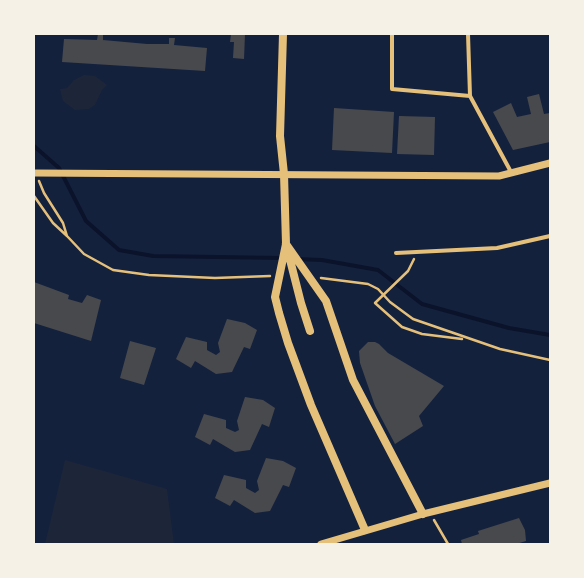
<!DOCTYPE html>
<html>
<head>
<meta charset="utf-8">
<style>
	body { margin:0 }
	#map { position:relative; width:584px; height:578px; overflow:hidden; background:#14213d; font-family:Ubuntu,sans-serif }
	canvas { display:block }
	.frame { position:absolute; inset:0; border:35px solid #f6f1e7; pointer-events:none }
</style>
</head>
<body>
<div id="map">
<canvas width="584" height="578"></canvas>
<div class="frame"></div>
</div>
<script>
const g = document.querySelector('canvas').getContext('2d');
g.lineJoin = 'round';
function paint(path, color) { g.fillStyle = color; g.fill(path, 'evenodd'); }
const poly = rows => new Path2D(rows.map(r => 'M' + r).join(''));
function strokePath(path, color, width, dash) { g.strokeStyle = color; g.lineWidth = width; g.lineCap = dash ? 'butt' : 'round'; g.setLineDash(dash || []); g.stroke(path); }
paint(poly([
	[84,75,95,76,107,85,102,90,95,105,89,109,75,110,63,101,60,89,67,88,74,80],
	[65,460,167,489,174,544,45,544]
]), '#1d2539');
strokePath(poly([
	[34,146,59,168,86,221,119,250,153,256,284,258],
	[297,259,322,260,378,270,422,304,509,328,550,335]
]), '#0b132b', 4);
paint(poly([
	[98,34,103,34,103,40,147,44,169,44,169,38,175,38,174,45,207,48,205,71,62,62,64,39,97,40],
	[231,34,245,34,244,59,233,58,234,42,230,42],
	[539,94,544,114,550,113,550,142,513,150,493,112,511,103,517,117,531,114,527,97],
	[334,108,394,112,392,153,332,150],
	[399,116,435,117,434,155,397,154],
	[34,282,69,295,68,299,82,303,87,295,101,300,91,341,34,323],
	[227,319,245,323,257,330,250,349,244,347,232,372,216,374,195,361,191,368,176,359,186,337,207,342,207,350,216,355,220,352,218,343],
	[130,341,156,348,144,385,120,378],
	[368,342,375,342,379,344,388,353,444,386,419,416,423,426,395,444,375,406,360,363,359,351],
	[245,397,263,400,275,408,269,427,262,424,250,450,235,452,213,439,210,445,195,437,204,414,226,420,226,428,235,432,239,430,237,421],
	[266,458,283,461,296,468,289,487,283,485,270,511,255,513,234,500,230,506,215,498,224,475,246,480,246,488,255,493,259,490,257,481],
	[519,518,525,530,526,541,516,544,462,544,461,540,479,534,478,531]
]), '#48494c');
strokePath(poly([
	[39,181,44,193,63,223,67,236,84,254,113,270,149,275,215,278,270,276],
	[34,196,53,223,67,236],
	[414,259,408,271,375,303,402,327,422,334,462,339],
	[321,278,368,284,378,289,390,302,413,319,500,349,550,360],
	[434,520,448,544]
]), '#e5c07b', 2.5);
strokePath(poly([
	[392,34,392,89,470,96],
	[468,34,470,96,511,172],
	[396,253,497,248,550,236]
]), '#e5c07b', 4);
strokePath(poly([
	[34,173,499,176,550,163],
	[321,544,423,514,550,483]
]), '#e5c07b', 7);
strokePath(poly([
	[283,34,280,136,284,174,286,244,301,303,310,331],
	[286,244,326,301,353,380,423,514],
	[286,244,275,297,279,313,288,343,311,405,365,530]
]), '#e5c07b', 8);
</script>
</body>
</html>
